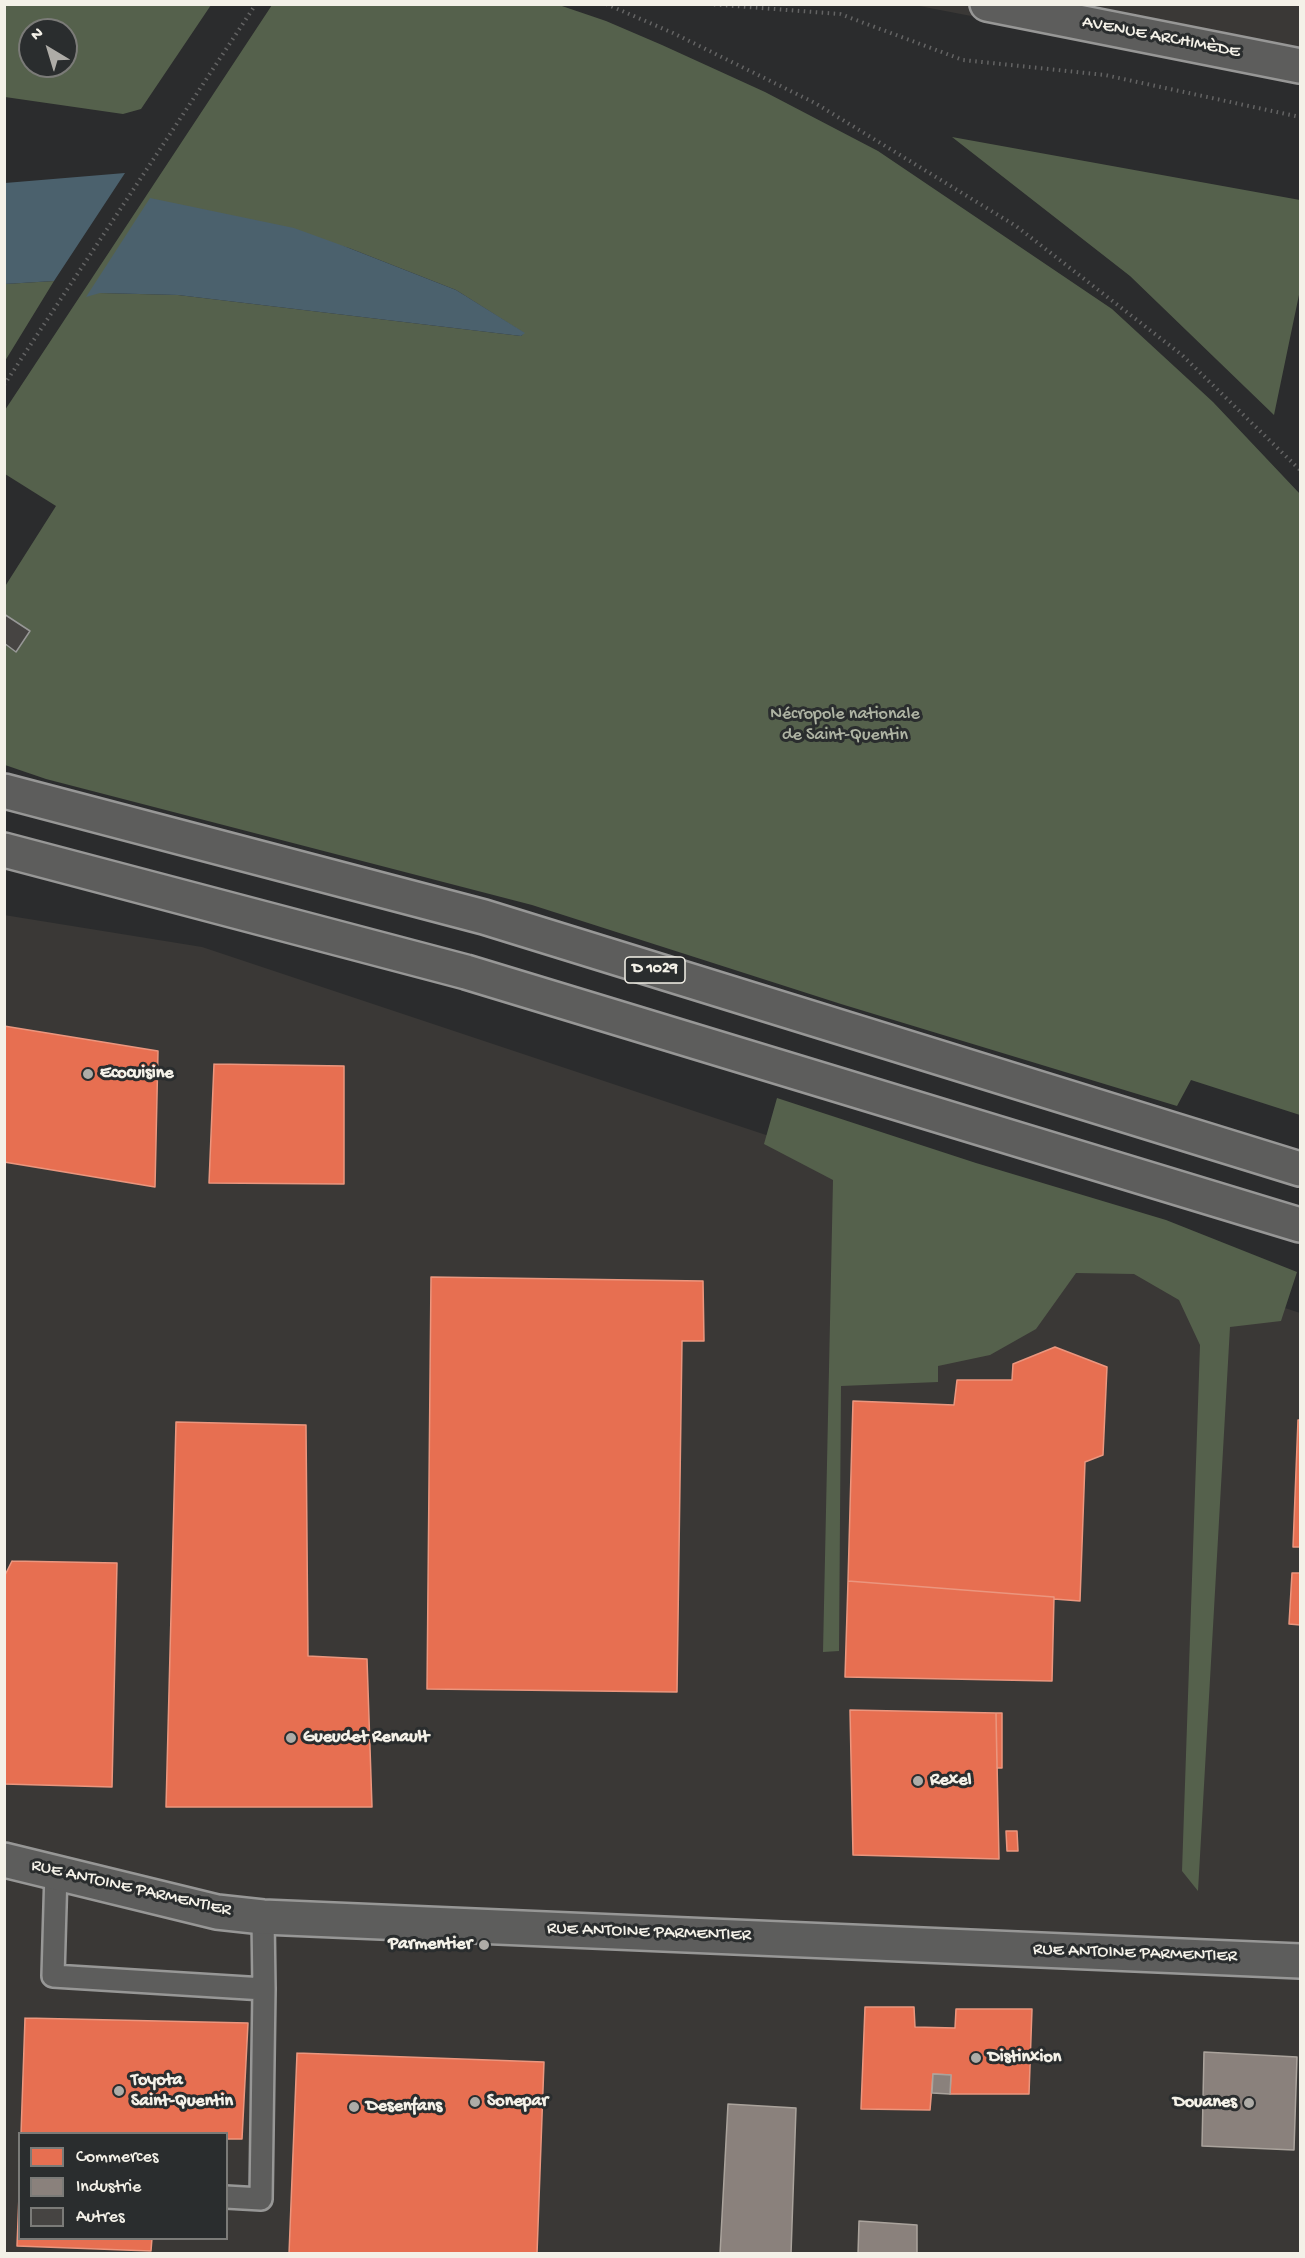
<!DOCTYPE html>
<html>
<head>
<meta charset="utf-8">
<style>
	body { margin:0 }
	#map { position:relative; width:1305px; height:2258px; overflow:hidden; background:#2b2c2d; font-family:"Gochi Hand",sans-serif }
	canvas { display:block }
	.frame { position:absolute; inset:0; border:6px solid #f4f1e8; pointer-events:none }
	.legend { position:absolute; left:18px; top:2132px; width:210px; height:108px; box-sizing:border-box; background:#2a2d2e; border:2px solid #7b7b78; margin:0; padding:8px 10px; list-style:none; font-size:18px; color:#f4f1e8 }
	.legend li { display:flex; align-items:center; gap:12px; height:30px }
	.legend b { width:30px; border:2px solid #7b7b78 }
	.north { position:absolute; left:18px; top:18px; width:60px; height:60px; box-sizing:border-box; background:#2a2d2e; border:2px solid #7b7b78; border-radius:50%; rotate:322deg; font-size:16px; font-weight:700; line-height:24px; text-align:center; color:#f4f1e8 }
	.north::after { content:''; display:block; margin:auto; width:21px; height:27px; background:#aeaca7; clip-path:polygon(50% 0,100% 100%,50% 72%,0 100%) }
</style>
</head>
<body>
<div id="map">
<canvas width="1305" height="2258"></canvas>
<div class="frame"></div>
<ul class="legend">
<li><b style="height:16px;background:#e76f51"></b>Commerces</li>
<li><b style="height:16px;background:#8a817c"></b>Industrie</li>
<li><b style="height:16px;background:#464442"></b>Autres</li>
</ul>
<div class="north">N</div>
</div>
<script>
const g = document.querySelector('canvas').getContext('2d');
g.lineJoin = 'round';
function paint(path, color) { g.fillStyle = color; g.fill(path, 'evenodd'); }
const poly = rows => new Path2D(rows.map(r => 'M' + r).join(''));
function strokePath(path, color, width, dash) { g.strokeStyle = color; g.lineWidth = width; g.lineCap = dash ? 'butt' : 'round'; g.setLineDash(dash || []); g.stroke(path); }
function drawText(font, color, halo, rows, align = 'center') {
  g.font = font + ' "Gochi Hand",sans-serif'; g.lineWidth = 6; g.setLineDash([]); g.textBaseline = 'middle'; g.strokeStyle = halo; g.fillStyle = color; for (const [text, x, y, turn = 0] of rows) {
    g.save(); g.translate(x, y); g.rotate((+turn || 0) * Math.PI / 180); g.textAlign = isNaN(turn) ? turn : align; if (halo) g.strokeText(text, 0, 0); g.fillText(text, 0, 0); g.restore();
  }
}
paint(poly([
	[914,5,1300,5,1300,81,966,15],
	[4,915,202,947,1300,1313,1300,2253,5,2253],
	[20,2134,226,2134,226,2238,20,2238]
]), '#3a3836');
paint(poly([
	[5,4,211,4,211,5,141,109,123,114,5,97],
	[30,30,66,30,66,66,30,66],
	[556,4,606,21,662,45,765,92,878,151,1112,309,1213,402,1300,494,1300,1115,1191,1080,1177,1106,841,1004,532,905,46,779,5,765,4,588,56,506,5,474,5,410,272,5],
	[326,242,349,248,456,290,524,333,521,336,178,295,100,293],
	[952,137,1300,200,1300,290,1274,415,1130,276],
	[54,281,5,361,5,284],
	[777,1098,976,1163,1166,1220,1297,1272,1281,1321,1230,1327,1198,1891,1182,1871,1200,1345,1179,1300,1134,1274,1076,1273,1036,1329,990,1355,938,1366,938,1382,841,1386,839,1651,823,1652,833,1180,764,1144]
]), '#55614c');
paint(poly([
	[125,173,54,281,5,284,5,183],
	[150,198,294,228,349,248,456,290,525,333,521,336,178,295,100,293,86,297]
]), '#4b616d');
const shops = poly([
	[4,1026,158,1051,155,1187,4,1162,4,1026],
	[214,1064,344,1066,344,1184,209,1183,214,1064],
	[431,1277,703,1281,704,1341,682,1341,677,1692,427,1689,431,1277],
	[1055,1347,1107,1367,1103,1455,1085,1462,1080,1601,1054,1599,1054,1597,848,1581,853,1401,954,1405,957,1380,1012,1380,1013,1364,1055,1347],
	[1298,1420,1300,1420,1300,1547,1293,1547,1298,1420],
	[176,1422,306,1425,308,1656,367,1659,372,1807,166,1807,176,1422],
	[12,1561,117,1563,112,1787,4,1784,4,1577,12,1561],
	[1292,1573,1300,1573,1300,1625,1289,1624,1292,1573],
	[848,1581,1054,1597,1052,1681,845,1677,848,1581],
	[850,1710,996,1713,999,1859,853,1855,850,1710],
	[996,1713,1002,1713,1002,1768,997,1768,996,1713],
	[1006,1831,1017,1831,1018,1851,1007,1851,1006,1831],
	[865,2007,914,2007,915,2027,955,2028,956,2009,1032,2009,1029,2094,950,2094,951,2075,933,2074,930,2110,861,2109,865,2007],
	[25,2018,248,2023,242,2139,226,2139,226,2134,21,2134,25,2018],
	[297,2053,544,2062,537,2254,289,2254,297,2053],
	[20,2170,20,2238,152,2238,151,2251,17,2246,20,2170]
]);
paint(shops, '#e76f51');
strokePath(shops, '#eb967e', 1.5);
const industry = poly([
	[1204,2052,1297,2057,1294,2150,1202,2146,1204,2052],
	[933,2074,951,2075,950,2094,932,2093,933,2074],
	[728,2104,796,2108,791,2254,720,2254,728,2104],
	[859,2221,917,2225,917,2254,858,2254,859,2221]
]);
paint(industry, '#8a817c');
strokePath(industry, '#aaa39c', 1.5);
const building = poly([
	[4,614,30,631,16,652,4,643,4,614]
]);
paint(building, '#464442');
strokePath(building, '#979796', 1.5);
const service = poly([
	[56,1872,53,1976,264,1989,263,1917],
	[226,2197,261,2199,264,1989]
]);
const minor = poly([
	[987,4,1300,66],
	[4,1860,217,1912,263,1917,1300,1961]
]);
const primary = poly([
	[4,791,484,917,1300,1169],
	[4,850,466,972,1300,1225]
]);
strokePath(service, '#979796', 26);
strokePath(minor, '#979796', 38);
strokePath(primary, '#979796', 38);
strokePath(poly([
	[606,4,673,33,815,103,1016,226,1182,355,1300,470],
	[708,4,840,14,963,60,1105,75,1300,117],
	[4,385,256,4]
]), '#646464', 4, [1.5, 4.5]);
strokePath(service, '#5d5d5c', 21);
strokePath(minor, '#5d5d5c', 33);
strokePath(primary, '#5d5d5c', 33);
for (const [x, y, r, color] of [
	[88,1074,6,"#aeaca7"],
	[291,1738,6,"#aeaca7"],
	[918,1781,6,"#aeaca7"],
	[484,1945,6,"#aeaca7"],
	[976,2058,6,"#aeaca7"],
	[119,2091,6,"#aeaca7"],
	[475,2102,6,"#aeaca7"],
	[1249,2103,6,"#aeaca7"],
	[354,2107,6,"#aeaca7"]
]) { const dot = new Path2D(); dot.arc(x, y, r, 0, 2 * Math.PI); g.fillStyle = color; g.fill(dot); strokePath(dot, '#2a2d2e', 2); }
for (const [x, y, w] of [
	[655,970,60]
]) { const box = new Path2D(); box.roundRect(x - w / 2, y - 13, w, 26, 4.5); g.fillStyle = '#2a2d2e'; g.fill(box); strokePath(box, '#f4f1e8', 1.5); }
drawText('bold 16px', '#f4f1e8', null, [
	["D 1029",655,970]
]);
drawText('18px', '#f4f1e8', '#2a2d2e', [
	["AVENUE ARCHIMÈDE",1161,38,11],
	["RUE ANTOINE PARMENTIER",131,1889,13],
	["RUE ANTOINE PARMENTIER",649,1933,2],
	["RUE ANTOINE PARMENTIER",1135,1954,2]
]);
drawText('18px', '#afb4a4', '#2a2d2e', [
	["Nécropole nationale",845,715],
	["de Saint-Quentin",845,736]
]);
drawText('bold 18px', '#f4f1e8', '#2a2d2e', [
	["Ecocuisine",100,1074],
	["Gueudet Renault",303,1738],
	["Rexel",930,1781],
	["Parmentier",472,1945,"right"],
	["Distinxion",988,2058],
	["Toyota",131,2081],
	["Saint-Quentin",131,2102],
	["Sonepar",487,2102],
	["Douanes",1237,2103,"right"],
	["Desenfans",366,2107]
], 'left');
</script>
</body>
</html>
